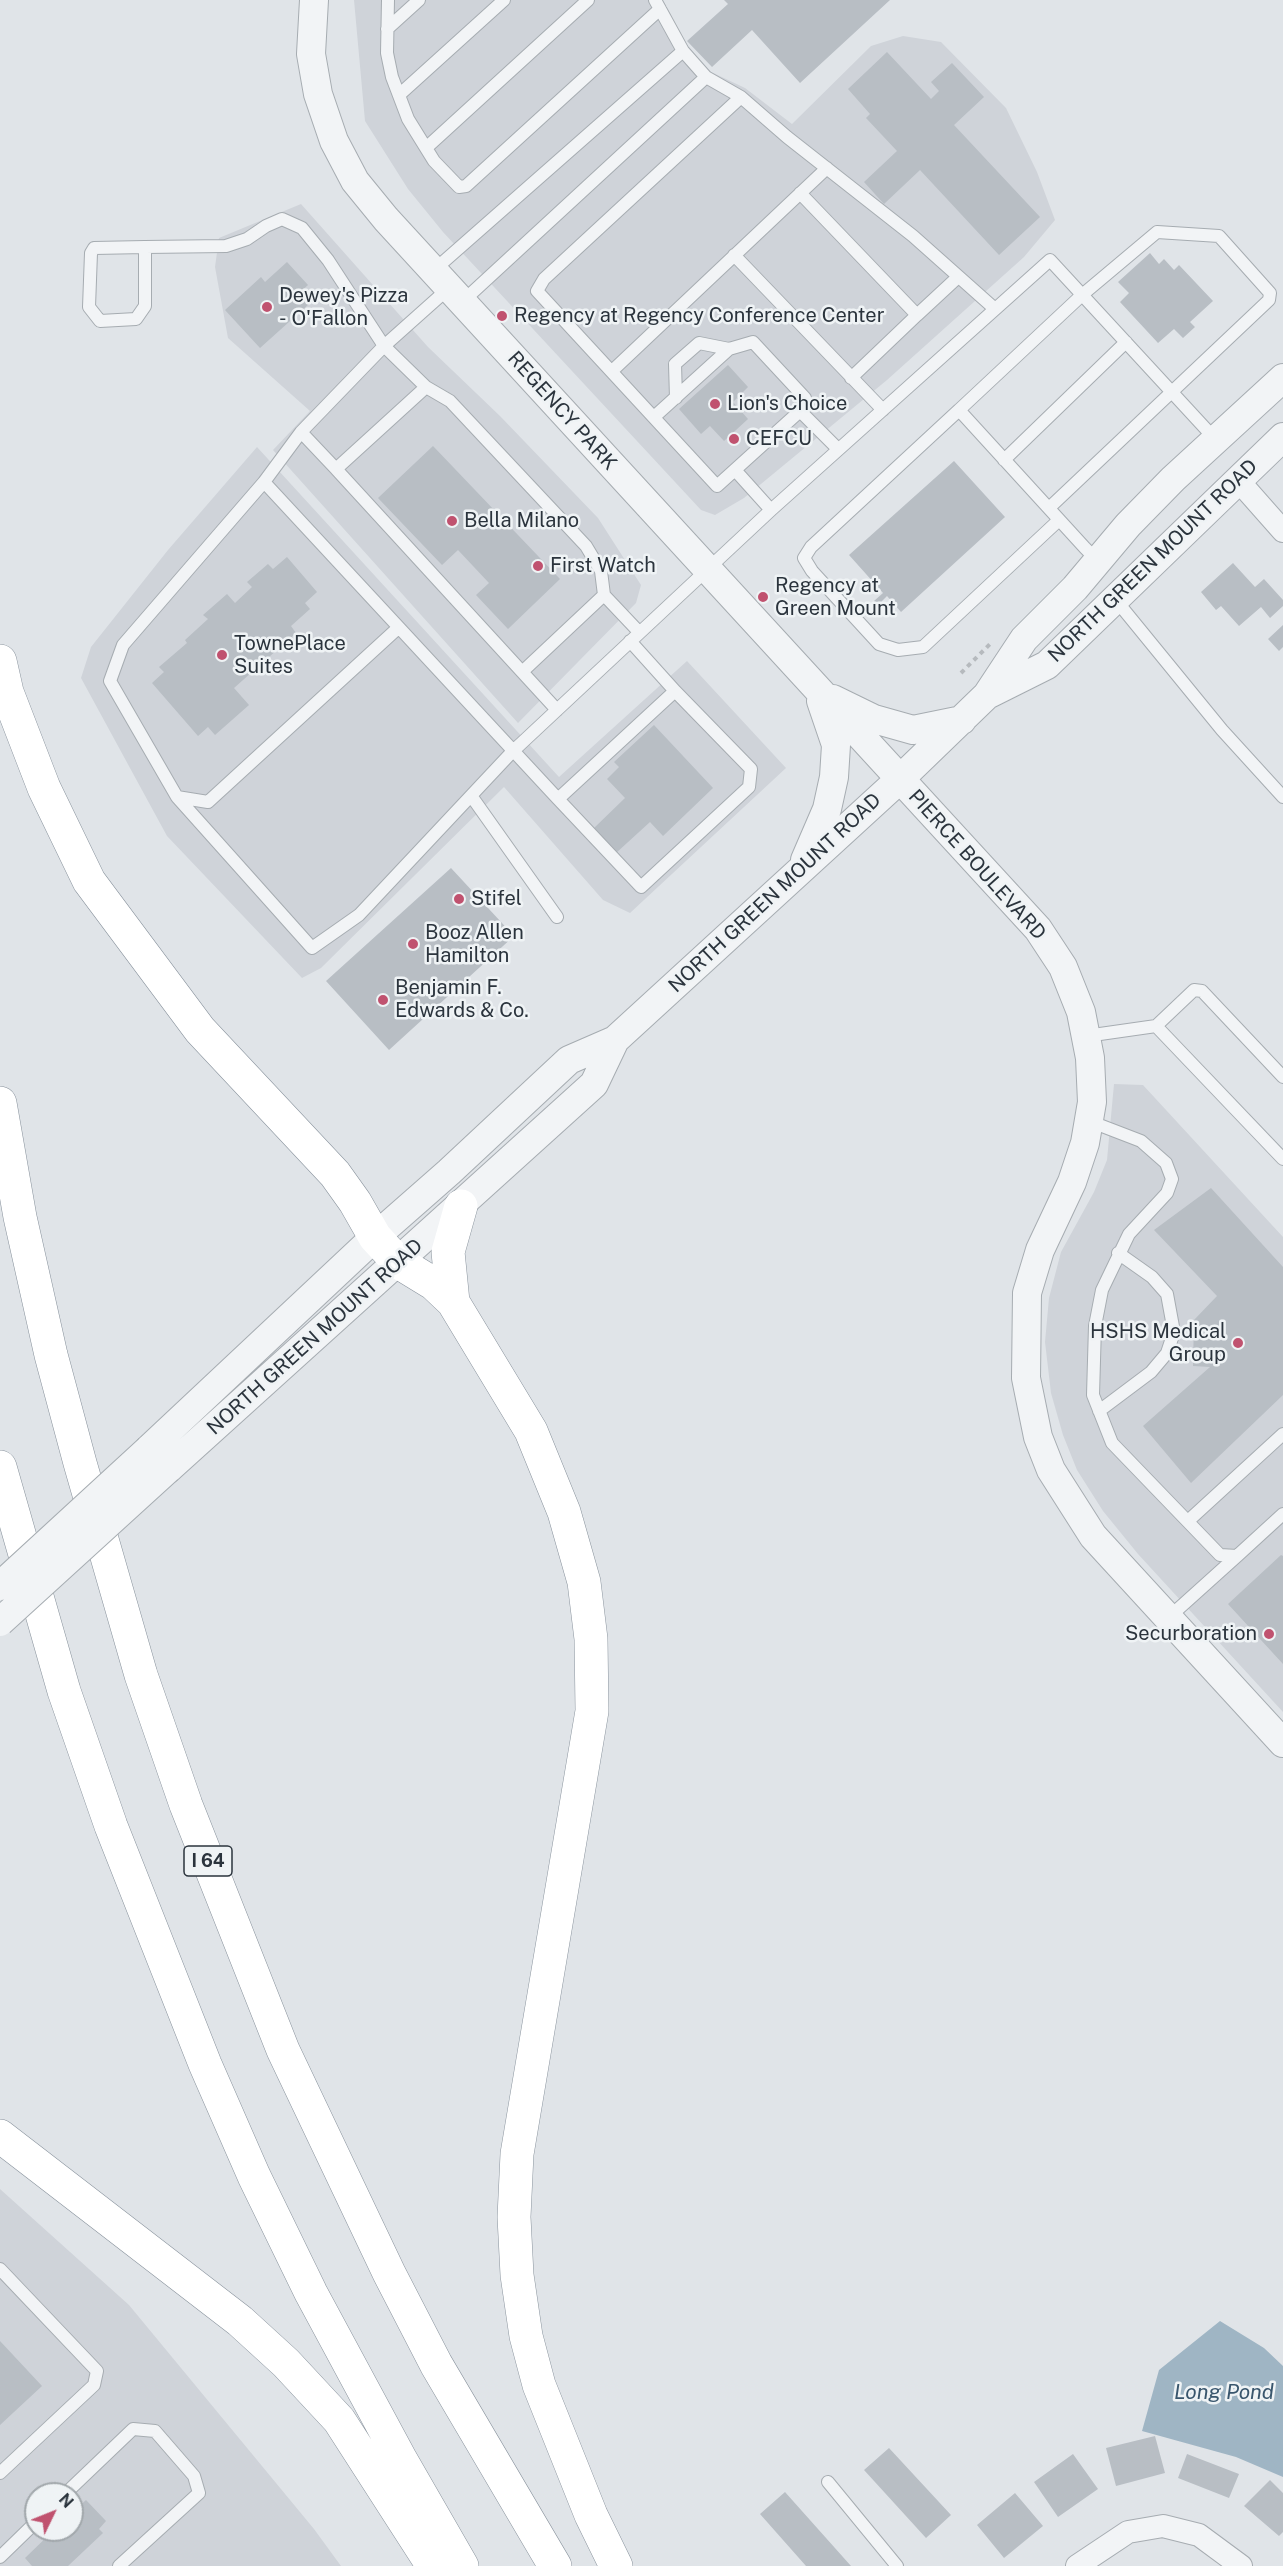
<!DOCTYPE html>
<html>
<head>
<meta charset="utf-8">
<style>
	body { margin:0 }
	#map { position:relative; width:1283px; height:2566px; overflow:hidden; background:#e0e4e8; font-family:"Public Sans",sans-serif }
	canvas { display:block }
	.north { position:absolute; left:24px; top:2482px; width:60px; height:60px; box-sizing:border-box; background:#eff3f5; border:2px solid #a1a7ab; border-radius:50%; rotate:47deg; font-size:16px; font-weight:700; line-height:24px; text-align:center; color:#2b343d }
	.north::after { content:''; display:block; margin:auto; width:21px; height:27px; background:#c0526f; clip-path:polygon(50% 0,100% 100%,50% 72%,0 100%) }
</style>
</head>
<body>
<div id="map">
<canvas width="1283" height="2566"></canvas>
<div class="north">N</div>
</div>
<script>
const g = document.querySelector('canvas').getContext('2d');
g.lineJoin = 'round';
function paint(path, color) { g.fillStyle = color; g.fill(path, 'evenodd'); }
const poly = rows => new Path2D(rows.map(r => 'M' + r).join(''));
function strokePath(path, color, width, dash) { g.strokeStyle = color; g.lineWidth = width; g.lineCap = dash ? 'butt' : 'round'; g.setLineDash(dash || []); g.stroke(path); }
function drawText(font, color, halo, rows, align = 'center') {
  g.font = font + ' "Public Sans",sans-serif'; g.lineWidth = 5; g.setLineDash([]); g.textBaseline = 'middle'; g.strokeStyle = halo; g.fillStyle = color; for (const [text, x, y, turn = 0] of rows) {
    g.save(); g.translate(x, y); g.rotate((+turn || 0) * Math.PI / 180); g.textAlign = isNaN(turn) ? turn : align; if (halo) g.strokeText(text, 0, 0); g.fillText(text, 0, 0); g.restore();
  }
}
paint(poly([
	[354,0,660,0,685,44,709,71,745,88,792,124,871,46,903,36,941,42,1006,108,1037,172,1055,220,1024,257,887,380,744,498,715,515,701,510,443,232,408,189,365,121],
	[301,204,428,347,500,416,598,518,641,585,636,603,518,723,273,450,310,411,228,338,215,267,219,238],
	[257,447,559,777,687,661,786,768,630,913,603,900,504,787,321,968,302,978,167,836,81,678,91,647,168,550],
	[1114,1084,1143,1085,1283,1237,1283,1712,1138,1554,1103,1511,1077,1470,1063,1435,1051,1393,1045,1342,1049,1298,1061,1252,1094,1192,1107,1160],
	[0,2189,129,2305,314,2529,341,2566,0,2566],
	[36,2494,72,2494,72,2530,36,2530]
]), '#cfd3d9');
paint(poly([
	[1220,2321,1264,2348,1283,2366,1283,2477,1236,2457,1142,2431,1159,2370]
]), '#9fb5c4');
paint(poly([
	[724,0,890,0,800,83,752,30,712,67,687,41,728,4],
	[887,52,931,99,939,91,931,82,952,63,984,97,954,125,1040,217,999,255,920,170,884,204,864,182,897,151,866,118,870,114,848,89],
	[1150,253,1159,264,1164,259,1174,270,1179,265,1213,301,1190,322,1195,327,1183,338,1174,329,1158,343,1120,302,1129,293,1118,282],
	[287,262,308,285,299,293,309,304,260,348,225,310,261,277,265,282],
	[728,365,748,387,733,402,748,419,724,441,710,426,701,434,679,409],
	[433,446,560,579,508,629,476,595,489,583,458,550,442,565,378,498],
	[954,461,1005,517,901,612,887,596,878,605,874,601,883,593,849,555],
	[287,557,317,592,305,603,310,609,291,626,296,633,234,688,249,705,215,735,208,727,198,736,152,683,164,672,159,667,187,643,185,640,208,619,203,615,227,594,235,603,252,587,247,582,268,564,273,569],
	[1233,563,1255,587,1264,579,1283,600,1283,606,1270,618,1261,607,1239,626,1221,606,1216,610,1201,592],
	[1283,625,1283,647,1279,651,1268,639],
	[654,725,713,788,663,836,650,822,616,853,593,829,625,798,607,779,619,767,614,762],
	[451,868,514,936,389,1050,326,981],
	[1211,1188,1283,1267,1283,1395,1191,1483,1143,1426,1210,1367,1193,1366,1194,1320,1217,1296,1154,1230],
	[1281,1555,1283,1556,1283,1664,1228,1604],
	[0,2341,42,2386,0,2425],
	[1155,2436,1165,2473,1116,2486,1106,2448],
	[889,2448,951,2515,926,2538,864,2470],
	[1073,2454,1098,2489,1058,2517,1034,2482],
	[1187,2454,1239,2474,1229,2498,1178,2478],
	[1270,2480,1283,2493,1283,2532,1279,2536,1244,2506],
	[785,2492,851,2566,806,2566,760,2514],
	[1015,2493,1043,2526,1004,2558,977,2525],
	[86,2500,106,2521,99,2529,103,2533,68,2566,32,2566,25,2558,54,2530,72,2530,72,2513]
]), '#b8bec4');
const service = poly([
	[388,0,387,53,392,77,408,119,434,161,459,187,466,186,660,9],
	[655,0,683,51,706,77,741,97,787,137,913,236,995,309],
	[387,29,419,0],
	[399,95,504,0],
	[426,148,588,0],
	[800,193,917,315,851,378],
	[145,247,145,306,136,319,100,321,89,307,91,253,94,248,145,247,226,246,247,239,266,226,282,219,302,228,328,260,384,346,301,432,264,482],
	[734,255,883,410],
	[433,271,683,51],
	[449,288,384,346,426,387,450,401,586,546,601,571,604,595,639,632],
	[462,302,706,77],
	[917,315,958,277],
	[612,371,827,168],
	[676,398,675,364,699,343,729,349],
	[959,410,811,547,804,558,812,571,879,644,898,650,923,647,1059,520],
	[800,411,838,449],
	[654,417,729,349,753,342,805,398,800,411,717,486,537,291,544,279,741,97],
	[301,432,336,469,426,387],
	[1004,460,1126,342],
	[336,469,557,710],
	[735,470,771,510],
	[1049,508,1269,300,1270,293,1219,236,1157,232,1082,295,959,410,1085,548,1098,561],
	[1115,599,1222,730,1283,797],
	[398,628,208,802,177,797,110,681,123,645,264,482,558,799,675,691,630,641],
	[522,672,604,595],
	[177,797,312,948,359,915,512,752,771,510,1050,260,1216,440],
	[472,797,557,917],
	[558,799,641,887,749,787,751,769,675,691],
	[1156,1026,1283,1159],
	[1086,1036,1156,1026,1194,990,1202,991,1283,1077],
	[1089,1121,1141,1141,1166,1163,1172,1179,1167,1193,1129,1234,1102,1290,1095,1326,1093,1395,1112,1443,1220,1555,1237,1556,1283,1514],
	[1099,1411,1151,1372,1167,1353,1174,1332,1167,1294,1152,1277,1118,1253],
	[1188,1521,1283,1434],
	[1167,1619,1237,1556],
	[0,2269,97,2371,94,2385,0,2473],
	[828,2482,897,2566],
	[65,2494,133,2429,155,2431,194,2476,199,2493,119,2566],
	[0,2557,36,2522]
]);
const minor = poly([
	[1237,479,1283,531],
	[1077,2566,1128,2532,1163,2526,1199,2535,1241,2566]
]);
const tertiary = poly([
	[314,0,311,54,318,94,334,141,355,181,386,219,1038,929,1063,967,1081,1012,1090,1058,1092,1102,1085,1143,1072,1182,1040,1250,1027,1293,1026,1378,1038,1437,1051,1470,1093,1536,1283,1743],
	[989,694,1047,665,1283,437],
	[833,699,874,719,913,730,962,720],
	[805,860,827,809,834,777,836,745,821,701],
	[149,1449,375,1237,449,1172,569,1060,615,1040,899,780,987,695,1024,639,1075,588,1128,525,1173,479,1283,378],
	[168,1469,594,1084,615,1040]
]);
const motorway = poly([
	[0,661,7,692,44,788,89,881,200,1030,335,1174,355,1202,375,1237,398,1262,434,1284,453,1302,531,1431,564,1512,584,1582,591,1639,592,1711,517,2154,514,2217,517,2275,526,2336,539,2385,591,2515,616,2566],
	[0,1103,20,1217,51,1355,80,1463,141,1675,186,1805,283,2050,389,2273,436,2364,555,2566],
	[453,1302,448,1252,461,1206],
	[0,1467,64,1691,111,1826,205,2064,254,2176,311,2293,401,2460,462,2566],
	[0,2136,240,2321,286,2363,339,2420,433,2566]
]);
strokePath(service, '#a6acb1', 14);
strokePath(minor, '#a6acb1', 24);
strokePath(tertiary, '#a6acb1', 30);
strokePath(motorway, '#89939d', 34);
strokePath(poly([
	[961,673,992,642]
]), '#b6babe', 4, [4.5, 4.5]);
strokePath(service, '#f2f4f6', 12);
strokePath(minor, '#f2f4f6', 22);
strokePath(tertiary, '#f2f4f6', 28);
strokePath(motorway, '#fff', 33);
const tertiaryBridge = poly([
	[0,1586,149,1449],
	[0,1622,168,1469]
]);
strokePath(tertiaryBridge, '#a6acb1', 30, []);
strokePath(tertiaryBridge, '#f2f4f6', 28);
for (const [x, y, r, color] of [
	[267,307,6,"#c0526f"],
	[502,316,6,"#c0526f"],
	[715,404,6,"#c0526f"],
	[734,439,6,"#c0526f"],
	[452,521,6,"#c0526f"],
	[538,566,6,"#c0526f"],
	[763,597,6,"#c0526f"],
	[222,655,6,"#c0526f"],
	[459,899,6,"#c0526f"],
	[413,944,6,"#c0526f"],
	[383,1000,6,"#c0526f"],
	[1238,1343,6,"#c0526f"],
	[1269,1634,6,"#c0526f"]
]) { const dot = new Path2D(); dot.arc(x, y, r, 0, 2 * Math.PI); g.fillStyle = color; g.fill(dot); strokePath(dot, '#eff3f5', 2); }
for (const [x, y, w] of [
	[208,1861,48]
]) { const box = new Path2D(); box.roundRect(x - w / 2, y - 15, w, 30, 4.5); g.fillStyle = '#eff3f5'; g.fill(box); strokePath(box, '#2b343d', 1.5); }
drawText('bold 18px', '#2b343d', null, [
	["I 64",208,1861]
]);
drawText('20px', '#2b343d', '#eff3f5', [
	["Dewey's Pizza",279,296],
	["- O'Fallon",279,319],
	["Regency at Regency Conference Center",514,316],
	["Lion's Choice",727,404],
	["CEFCU",746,439],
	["Bella Milano",464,521],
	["First Watch",550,566],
	["Regency at",775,586],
	["Green Mount",775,609],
	["TownePlace",234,644],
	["Suites",234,667],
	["Stifel",471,899],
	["Booz Allen",425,933],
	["Hamilton",425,956],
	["Benjamin F.",395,988],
	["Edwards & Co.",395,1011],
	["HSHS Medical",1226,1332,"right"],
	["Group",1226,1355,"right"],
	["Securboration",1257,1634,"right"]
], 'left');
drawText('20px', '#2b343d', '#eff3f5', [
	["REGENCY PARK",562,411,48],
	["NORTH GREEN MOUNT ROAD",1153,561,-44],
	["PIERCE BOULEVARD",977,865,48],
	["NORTH GREEN MOUNT ROAD",775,893,-43],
	["NORTH GREEN MOUNT ROAD",315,1337,-42]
]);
drawText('italic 21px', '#39566d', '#eff3f5', [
	["Long Pond",1224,2393]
]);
</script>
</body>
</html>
